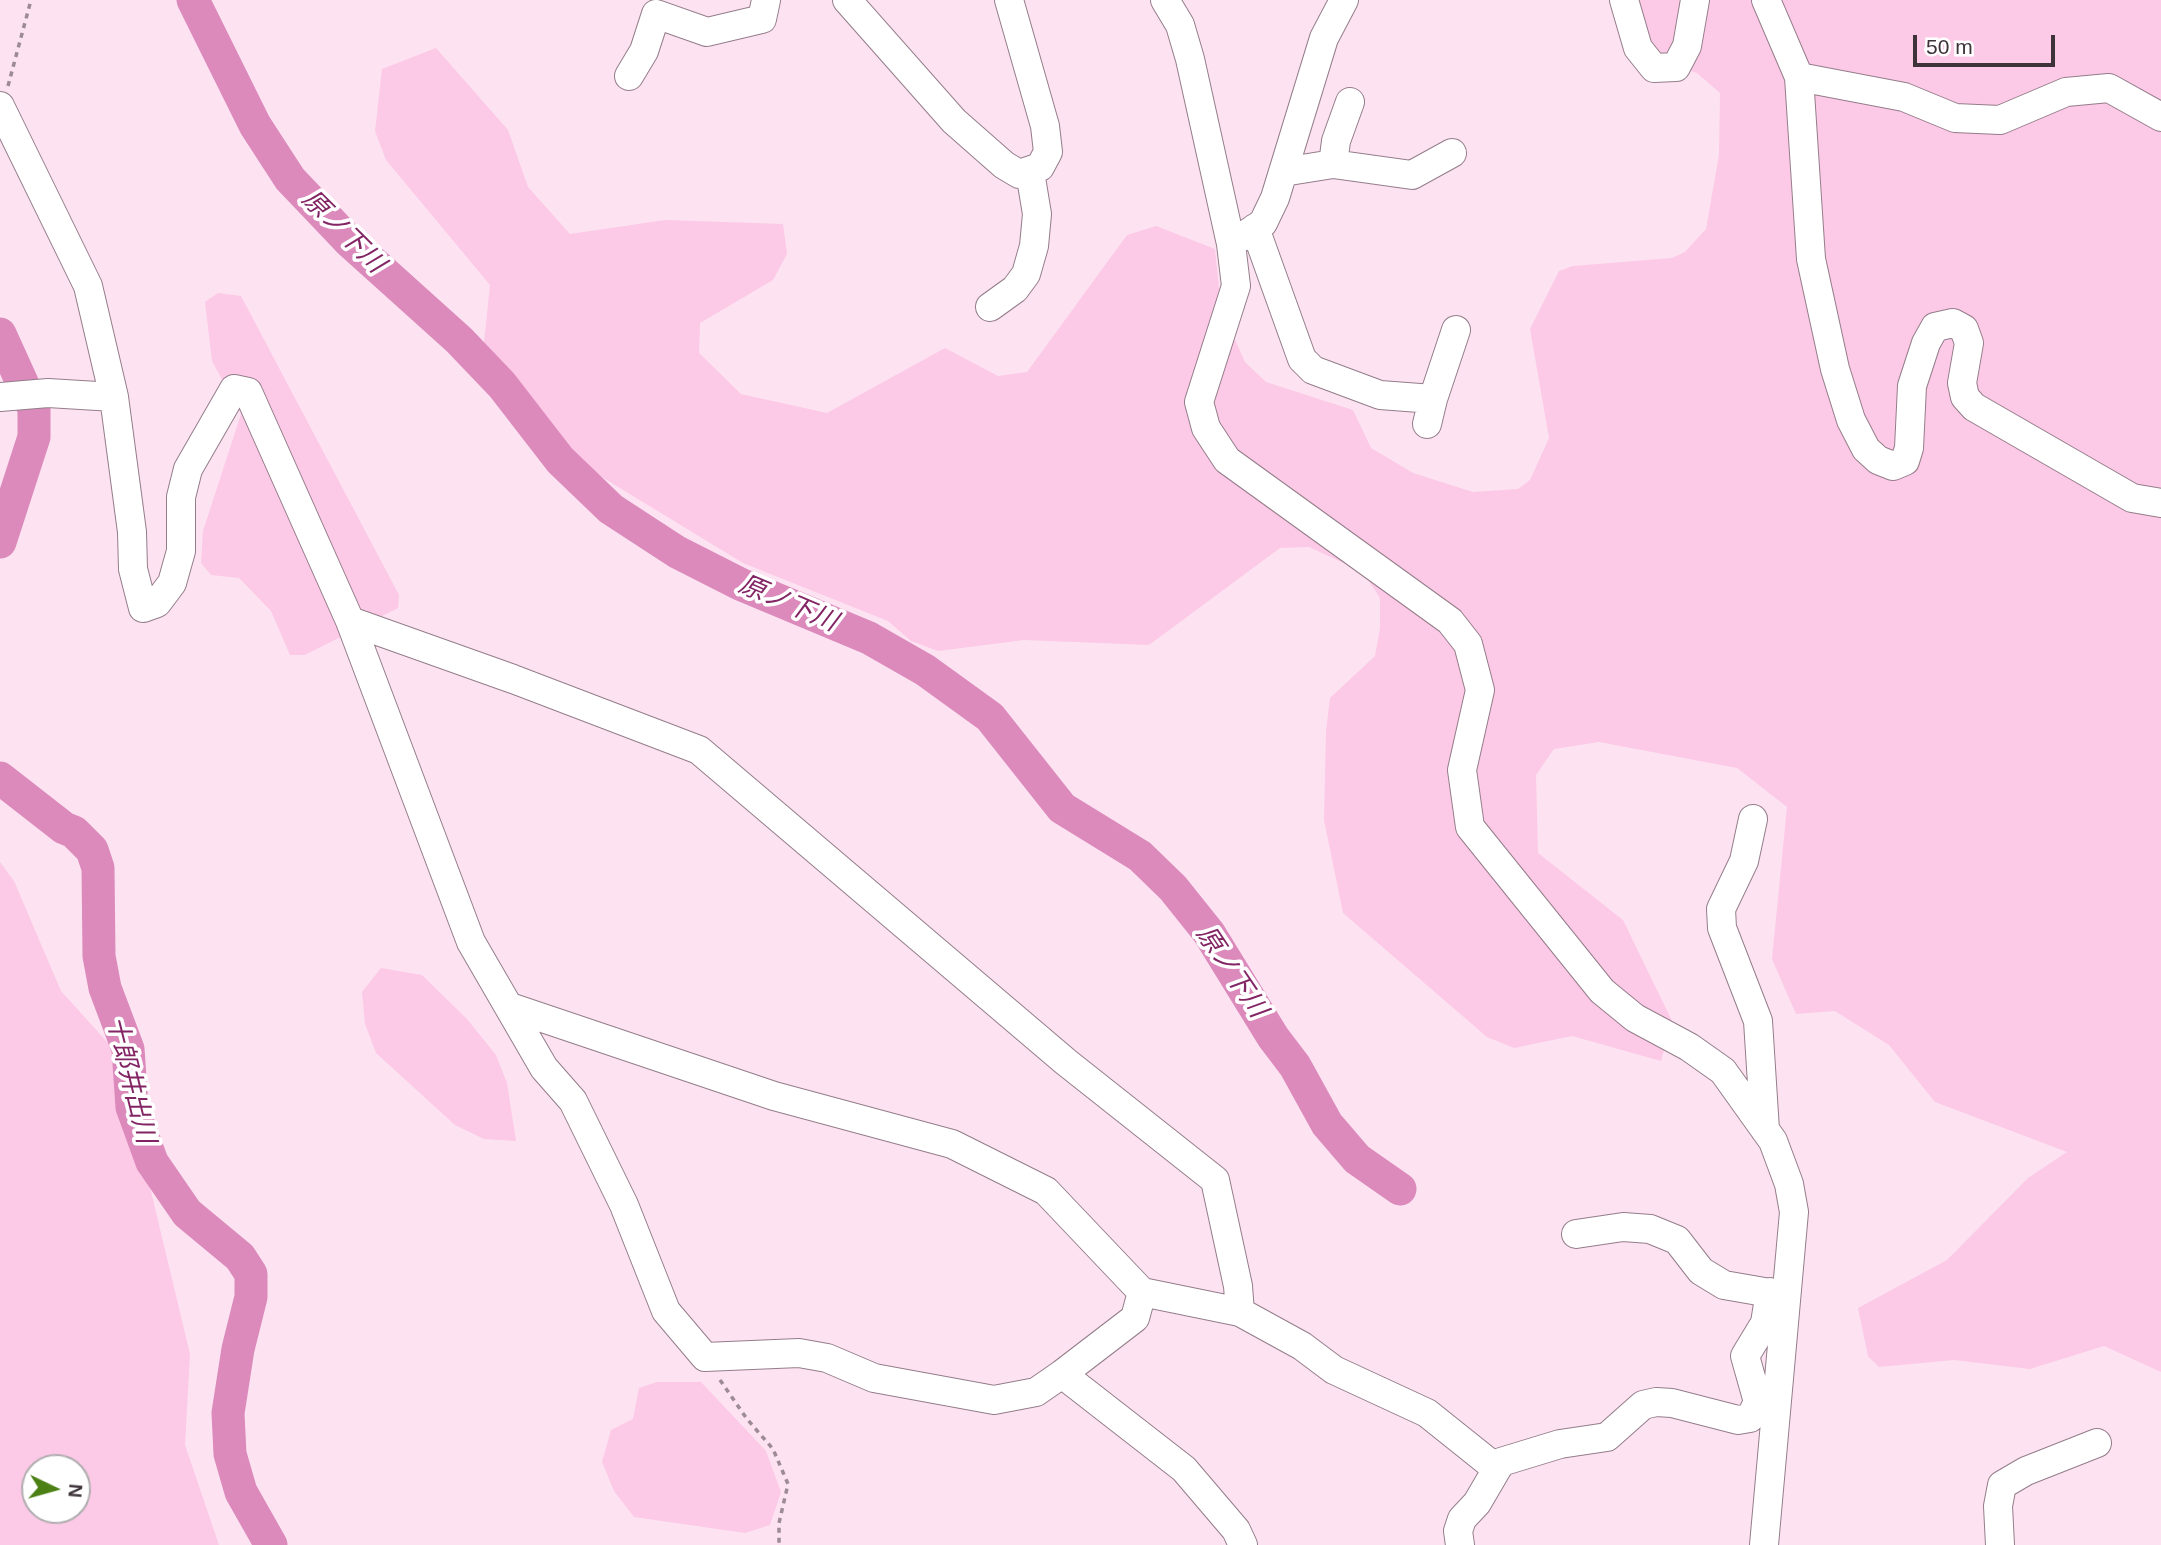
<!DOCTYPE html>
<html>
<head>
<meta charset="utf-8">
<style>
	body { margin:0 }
	#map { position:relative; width:2161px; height:1545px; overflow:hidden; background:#fde3f2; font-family:Arial,sans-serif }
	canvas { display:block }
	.north { position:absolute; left:21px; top:1454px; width:70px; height:70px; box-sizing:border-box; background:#fff; border:2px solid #b1adb0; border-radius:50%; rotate:95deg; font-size:19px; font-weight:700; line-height:28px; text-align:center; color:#3d3339 }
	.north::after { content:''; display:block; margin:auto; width:24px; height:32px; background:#4c8015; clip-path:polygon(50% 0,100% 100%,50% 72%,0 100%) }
	.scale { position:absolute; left:1913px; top:35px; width:142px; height:32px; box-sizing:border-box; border:4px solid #3d3339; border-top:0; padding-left:9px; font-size:21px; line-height:24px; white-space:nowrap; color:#3d3339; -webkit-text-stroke:5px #fff; paint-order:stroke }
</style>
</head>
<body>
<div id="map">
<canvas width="2161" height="1545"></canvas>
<div class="north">N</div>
<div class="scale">50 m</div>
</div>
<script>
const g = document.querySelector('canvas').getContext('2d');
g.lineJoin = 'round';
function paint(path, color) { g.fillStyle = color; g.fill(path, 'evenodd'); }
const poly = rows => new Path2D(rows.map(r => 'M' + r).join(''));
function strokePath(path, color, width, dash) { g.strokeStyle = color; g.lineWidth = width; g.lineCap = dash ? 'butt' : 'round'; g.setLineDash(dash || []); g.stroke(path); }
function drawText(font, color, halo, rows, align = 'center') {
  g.font = font + ' Arial,"Noto Sans JP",sans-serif'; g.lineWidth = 7; g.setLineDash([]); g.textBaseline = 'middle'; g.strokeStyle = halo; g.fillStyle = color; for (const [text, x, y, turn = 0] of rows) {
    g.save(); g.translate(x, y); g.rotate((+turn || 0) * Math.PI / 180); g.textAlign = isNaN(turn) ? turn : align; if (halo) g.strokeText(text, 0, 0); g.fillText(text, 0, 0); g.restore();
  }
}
paint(poly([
	[1619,0,2161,0,2161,1372,2104,1346,2030,1369,1954,1360,1879,1367,1868,1356,1858,1308,1947,1260,2028,1178,2067,1152,1935,1102,1889,1045,1835,1011,1796,1014,1772,959,1787,807,1737,768,1599,742,1554,749,1536,775,1538,853,1623,920,1672,1021,1661,1061,1572,1036,1514,1048,1487,1037,1343,913,1324,820,1326,731,1330,698,1375,656,1380,628,1380,598,1363,572,1309,547,1280,548,1149,645,1024,640,938,651,911,641,888,621,743,563,546,443,484,343,490,285,386,160,375,131,382,69,436,48,508,130,528,187,570,234,665,220,783,224,787,254,773,280,700,323,699,353,741,394,827,413,945,348,998,376,1027,372,1127,235,1156,226,1215,249,1221,309,1245,362,1266,382,1353,410,1371,448,1413,473,1473,492,1518,489,1530,480,1549,438,1530,329,1559,271,1573,266,1672,258,1685,252,1706,229,1719,155,1720,93,1697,73,1642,54,1618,33],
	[218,293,241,296,399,595,398,608,305,655,290,655,271,611,239,578,211,575,201,563,203,531,241,414,212,361,205,302],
	[0,862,14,881,61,991,118,1054,190,1354,185,1445,219,1545,0,1545],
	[35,1468,77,1468,77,1510,35,1510],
	[381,968,422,975,467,1019,496,1055,507,1083,516,1141,484,1139,455,1125,376,1053,365,1024,362,992],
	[657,1382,701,1382,766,1451,781,1492,770,1525,745,1533,634,1517,614,1491,602,1462,611,1430,633,1419,639,1388]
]), '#fcc9e6');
strokePath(poly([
	[193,0,255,125,290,179,349,241,459,340,502,385,560,460,611,509,677,552,740,584,869,638,925,670,990,717,1062,808,1140,856,1173,888,1209,933,1273,1037,1295,1066,1327,1124,1357,1159,1400,1189],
	[0,334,34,409,34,437,0,542],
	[0,778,64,828,74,832,92,850,98,868,99,956,105,988,128,1049,132,1107,152,1162,187,1213,240,1257,251,1274,251,1297,238,1349,228,1413,230,1454,241,1492,271,1545]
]), '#db8abb', 33);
const minor = poly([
	[847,0,954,121,1004,165,1019,174,1040,167,1048,152,1045,126,1009,0],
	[1165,0,1180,25,1190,59,1231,244,1236,286,1199,402,1206,428,1227,460,1450,621,1468,644,1480,690,1462,770,1470,827,1602,991,1635,1018,1689,1047,1723,1071,1773,1141,1789,1184,1794,1212,1764,1545],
	[1624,0,1638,48,1654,68,1676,67,1687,46,1695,0],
	[1766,0,1799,77,1811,259,1835,369,1851,420,1866,449,1878,460,1893,466,1905,461,1909,448,1912,386,1926,343,1935,327,1953,323,1964,329,1969,343,1962,383,1965,397,1974,407,2132,498,2161,503],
	[629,76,644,51,656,14,707,32,762,19,766,0],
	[1799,77,1904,97,1955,118,2000,120,2066,92,2109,88,2161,117],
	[0,106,88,286,114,397,132,532,133,569,143,608,157,603,172,583,181,551,181,497,188,469,234,389,248,392,350,621,471,942,544,1068,573,1101,624,1205,666,1311,705,1357,799,1353,827,1358,874,1378,994,1400,1036,1392,1062,1374,1135,1318,1142,1292],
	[1333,164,1336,141,1350,102],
	[1283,172,1333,164,1412,175,1452,153],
	[1255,228,1302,359,1313,370,1380,395,1433,399,1456,330],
	[1242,237,1263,223,1275,198,1324,38,1344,0],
	[990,307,1015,289,1026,274,1034,246,1037,214,1030,172],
	[0,397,48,393,114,397],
	[1427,424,1433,399],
	[350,621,513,679,699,750,1066,1062,1215,1180,1238,1286,1240,1312],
	[1753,819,1744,861,1721,909,1722,928,1758,1021,1765,1130],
	[510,1007,774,1096,952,1144,1046,1191,1142,1292,1240,1312,1302,1346,1334,1370,1427,1413,1497,1469],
	[1576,1234,1623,1227,1650,1229,1677,1240,1701,1271,1724,1285,1770,1293],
	[1062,1374,1184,1469,1236,1530,1243,1545],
	[1460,1545,1458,1531,1462,1519,1477,1503,1501,1462,1560,1444,1607,1437,1643,1405,1656,1402,1672,1403,1738,1420,1750,1418,1758,1402,1745,1356,1765,1323,1770,1292],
	[2000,1545,1998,1506,2002,1485,2026,1471,2097,1443]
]);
strokePath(minor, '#947d8a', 30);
strokePath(poly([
	[8,86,31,0],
	[720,1380,747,1419,773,1449,788,1484,779,1523,779,1545]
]), '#9c8b95', 3.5, [5, 5]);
strokePath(minor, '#fff', 28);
drawText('italic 26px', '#832565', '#fff', [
	["原ノ下川",343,232,45],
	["原ノ下川",788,604,23],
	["原ノ下川",1231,972,56],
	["十郎井出川",130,1080,76]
]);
</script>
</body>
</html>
